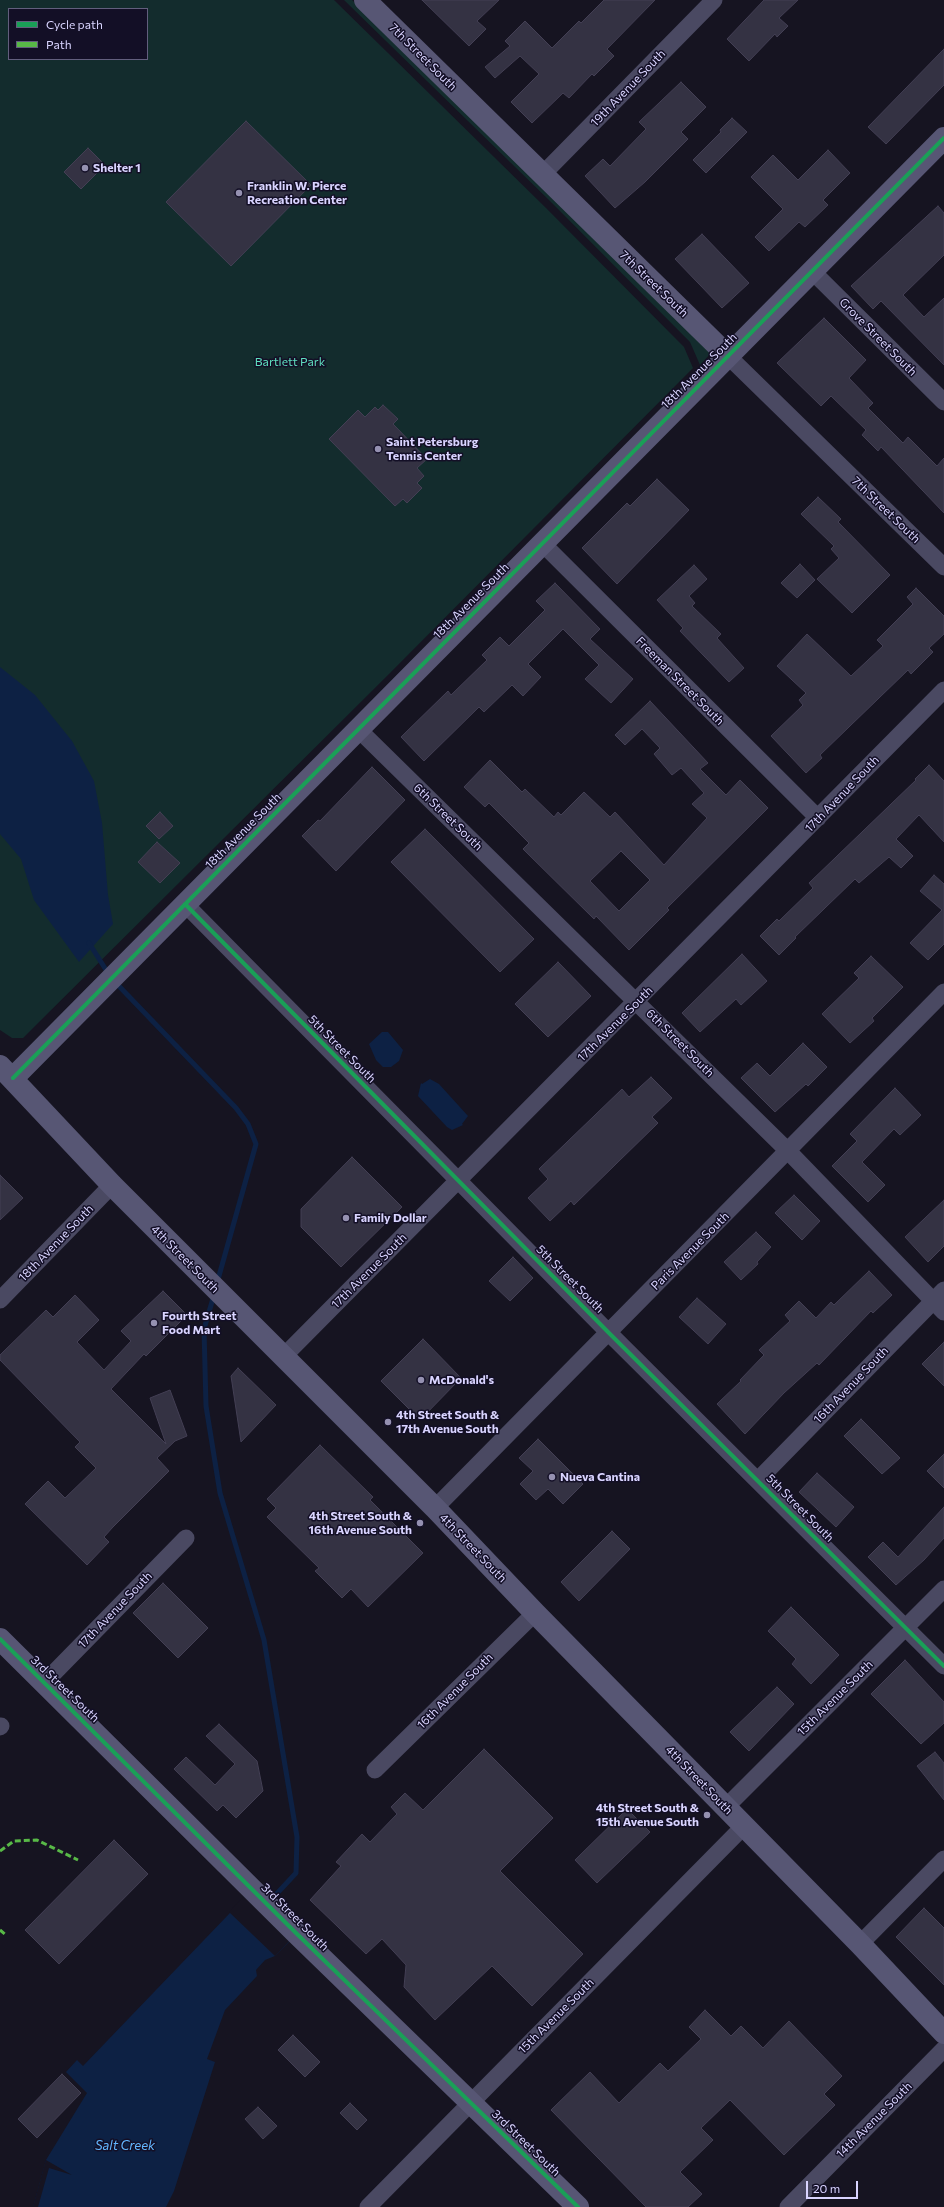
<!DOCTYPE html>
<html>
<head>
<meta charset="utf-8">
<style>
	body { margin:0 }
	#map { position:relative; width:944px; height:2207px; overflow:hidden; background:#161421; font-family:Commissioner,sans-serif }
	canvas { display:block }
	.legend { position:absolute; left:8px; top:8px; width:140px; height:52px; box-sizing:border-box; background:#130f26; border:1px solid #625e7d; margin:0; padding:5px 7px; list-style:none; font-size:12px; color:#d9d4ff }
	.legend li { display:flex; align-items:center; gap:8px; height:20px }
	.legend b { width:20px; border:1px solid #625e7d }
	.scale { position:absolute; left:806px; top:2181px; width:52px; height:18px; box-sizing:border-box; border:2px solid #d9d4ff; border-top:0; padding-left:5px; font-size:12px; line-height:14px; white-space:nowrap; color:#d9d4ff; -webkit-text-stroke:3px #130f26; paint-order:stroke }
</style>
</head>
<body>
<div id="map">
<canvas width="944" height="2207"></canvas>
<ul class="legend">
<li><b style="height:5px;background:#1a9f57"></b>Cycle path</li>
<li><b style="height:5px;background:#58b947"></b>Path</li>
</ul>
<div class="scale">20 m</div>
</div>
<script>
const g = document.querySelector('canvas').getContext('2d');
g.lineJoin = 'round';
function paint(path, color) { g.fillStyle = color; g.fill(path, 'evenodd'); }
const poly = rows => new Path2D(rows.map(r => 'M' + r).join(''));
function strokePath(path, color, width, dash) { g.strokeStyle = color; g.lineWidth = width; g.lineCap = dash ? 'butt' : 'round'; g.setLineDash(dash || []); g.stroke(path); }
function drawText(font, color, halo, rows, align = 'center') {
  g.font = font + ' Commissioner,sans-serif'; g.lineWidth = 3; g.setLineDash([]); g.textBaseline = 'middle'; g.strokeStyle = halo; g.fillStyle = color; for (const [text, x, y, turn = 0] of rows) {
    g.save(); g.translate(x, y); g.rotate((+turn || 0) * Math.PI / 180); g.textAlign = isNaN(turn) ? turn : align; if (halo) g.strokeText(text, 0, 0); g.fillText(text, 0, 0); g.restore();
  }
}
paint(poly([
	[0,0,334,0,546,208,684,347,693,368,390,673,23,1038,12,1038,0,1030],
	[9,9,147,9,147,59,9,59],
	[344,0,352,0,711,353,700,365,690,342,552,203]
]), '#132c2d');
paint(poly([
	[0,667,35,695,72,741,94,781,102,823,108,895,113,924,79,962,34,900,21,859,0,834],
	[382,1032,388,1032,403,1050,399,1061,391,1067,383,1067,376,1060,369,1044],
	[430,1079,439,1084,468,1116,462,1124,463,1125,452,1130,447,1127,418,1096,421,1083,422,1084],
	[253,1889,297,1934,275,1956,265,1960,256,1970,257,1976,225,2010,207,2059,215,2062,174,2191,166,2207,33,2207,46,2160,87,2093,66,2072,77,2060,83,2066]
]), '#0d2144');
paint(poly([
	[252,1888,298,1932,275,1956,229,1912],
	[46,2160,72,2175,49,2168,38,2207,33,2207]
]), '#161421');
strokePath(poly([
	[89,943,108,973],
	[116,983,236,1108,248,1124,256,1144,217,1283],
	[214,1295,204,1329,206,1406,220,1493,264,1640,297,1837,296,1873,270,1901]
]), '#0d2144', 5);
const building = poly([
	[422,0,499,0,477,21,486,29,469,46,422,0],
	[604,0,655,0,607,49,614,56,594,76,592,74,569,98,563,93,532,123,511,102,539,74,520,56,495,78,485,67,510,46,505,41,525,21,552,48,579,21,581,23,604,0],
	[764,0,798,0,779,18,788,26,777,37,775,34,749,61,727,39,764,0],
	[944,49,944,85,886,144,868,127,944,49],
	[681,82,706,107,681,132,688,139,645,182,615,208,585,176,603,159,610,166,646,129,639,122,681,82],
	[732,118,747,132,706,173,693,160,721,132,720,130,732,118],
	[246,121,311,185,231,266,166,202,246,121],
	[88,148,105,165,81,189,64,172,88,148],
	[828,150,850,173,823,200,828,205,805,227,799,222,769,251,755,237,783,209,751,177,773,155,798,180,828,150],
	[938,206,944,213,944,255,903,295,924,317,944,298,944,365,881,301,873,309,851,286,938,206],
	[702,234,749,283,722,308,675,259,702,234],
	[824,318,866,360,849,378,873,403,868,408,903,443,908,437,937,466,944,458,944,513,881,447,878,451,862,435,866,430,831,396,821,406,777,363,824,318],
	[383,405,398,419,393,424,427,459,417,468,424,476,417,483,422,488,407,503,403,499,395,506,329,439,358,410,365,417,375,407,378,410,383,405],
	[657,479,689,510,617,584,582,548,627,503,630,506,657,479],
	[818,497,841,519,838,522,890,575,852,613,817,579,839,558,831,549,834,546,801,514,818,497],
	[800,564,815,580,797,598,781,583,800,564],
	[694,565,707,579,689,596,695,603,692,606,721,634,717,638,744,668,729,682,680,631,683,628,657,600,694,565],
	[555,583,600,629,590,639,633,679,611,703,585,679,599,665,563,629,528,664,541,677,523,696,512,685,484,712,479,707,424,761,401,737,448,691,451,695,487,660,482,655,500,637,509,646,545,610,536,601,555,583],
	[916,588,944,616,944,634,929,648,933,652,911,674,908,670,820,755,822,758,806,773,771,736,803,705,799,700,806,693,777,666,807,634,851,676,883,646,877,640,913,604,907,597,916,588],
	[650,701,708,763,700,769,726,795,740,780,768,808,667,908,669,910,629,950,596,916,594,919,523,849,529,843,489,803,485,807,464,787,490,760,522,792,525,789,554,817,558,812,561,815,584,792,610,817,615,812,664,865,707,818,692,804,704,793,681,768,672,775,654,754,660,748,642,729,625,745,615,735,650,701],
	[621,851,650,880,619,911,590,881,621,851],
	[929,765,944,781,944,842,919,815,896,839,913,856,901,868,889,857,859,883,855,879,795,937,796,938,779,955,760,936,777,919,779,921,813,888,809,883,916,780,915,779,929,765],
	[372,767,405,800,336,871,302,836,318,820,320,821,372,767],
	[160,812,173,826,159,839,146,826,160,812],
	[425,829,534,939,500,972,391,862,425,829],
	[157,842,180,863,160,883,138,862,157,842],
	[934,875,944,884,944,944,928,960,910,943,942,910,920,891,934,875],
	[742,954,767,981,741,1005,736,999,700,1032,682,1013,742,954],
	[871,956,903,987,872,1018,874,1021,850,1043,822,1014,859,978,854,973,871,956],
	[558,962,591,996,548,1037,515,1004,558,962],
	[803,1043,827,1067,808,1086,806,1084,775,1112,741,1078,757,1063,770,1076,803,1043],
	[651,1077,672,1098,652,1117,658,1123,574,1205,571,1201,550,1221,528,1198,548,1179,539,1169,622,1089,629,1097,651,1077],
	[895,1088,921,1115,900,1135,894,1129,862,1162,885,1185,868,1202,832,1166,857,1141,850,1134,895,1088],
	[352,1157,402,1207,341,1267,301,1227,301,1209,352,1157],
	[0,1175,23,1198,0,1220,0,1175],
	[794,1195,820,1221,802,1240,775,1213,794,1195],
	[944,1200,944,1246,928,1262,905,1237,944,1200],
	[756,1232,771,1247,757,1262,758,1264,741,1280,724,1262,756,1232],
	[513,1257,533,1278,510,1301,489,1281,513,1257],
	[869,1271,892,1295,873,1313,871,1311,819,1365,817,1363,784,1393,745,1434,717,1404,741,1381,740,1380,764,1355,759,1350,790,1321,785,1315,799,1301,816,1318,831,1302,834,1305,869,1271],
	[163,1291,187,1315,146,1356,144,1354,111,1389,166,1444,150,1398,170,1390,187,1436,175,1441,157,1458,169,1471,113,1527,104,1537,109,1542,87,1565,25,1504,48,1481,65,1498,96,1468,75,1447,80,1442,0,1360,0,1355,46,1310,53,1317,75,1295,99,1320,77,1342,104,1370,131,1341,121,1331,163,1291],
	[697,1298,726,1324,708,1344,679,1317,697,1298],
	[423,1339,461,1378,420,1420,381,1381,423,1339],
	[944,1342,944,1386,922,1364,944,1342],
	[238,1368,276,1405,241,1442,231,1376,238,1368],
	[861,1419,900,1458,882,1474,844,1436,861,1419],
	[538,1439,583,1484,563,1504,548,1489,536,1500,520,1484,533,1471,519,1458,538,1439],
	[320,1445,373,1497,370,1500,423,1553,368,1607,351,1589,342,1598,315,1571,319,1568,267,1517,276,1508,267,1499,320,1445],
	[944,1454,944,1488,927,1471,944,1454],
	[817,1473,854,1507,836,1527,799,1492,817,1473],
	[944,1507,944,1538,924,1560,896,1585,868,1557,883,1542,898,1557,944,1507],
	[612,1531,630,1549,579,1601,561,1582,612,1531],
	[163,1583,208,1628,178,1658,133,1613,163,1583],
	[791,1607,839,1655,811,1684,792,1664,796,1659,768,1631,791,1607],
	[905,1660,944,1702,944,1723,921,1744,871,1694,905,1660],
	[777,1687,794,1704,749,1751,730,1732,777,1687],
	[219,1724,257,1761,263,1791,236,1818,223,1805,217,1811,174,1769,186,1757,215,1785,235,1764,206,1736,219,1724],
	[484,1749,553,1818,500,1871,583,1954,532,2006,492,1966,435,2020,404,1987,406,1965,382,1939,366,1954,310,1900,341,1866,336,1862,362,1834,370,1842,397,1814,391,1807,405,1793,423,1810,484,1749],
	[935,1752,944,1763,944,1800,917,1766,935,1752],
	[627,1809,650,1832,597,1883,575,1860,627,1809],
	[114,1840,148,1874,59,1964,25,1930,114,1840],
	[924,1908,944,1928,944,1985,896,1937,924,1908],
	[705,2010,731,2036,741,2026,763,2048,789,2021,842,2076,824,2094,835,2105,784,2155,730,2100,701,2128,713,2140,680,2172,702,2194,688,2207,646,2207,551,2110,590,2072,619,2103,660,2063,668,2071,701,2039,689,2027,705,2010],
	[293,2035,320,2062,305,2077,278,2050,293,2035],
	[62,2074,81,2093,37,2138,18,2119,62,2074],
	[350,2103,367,2120,357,2130,340,2113,350,2103],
	[258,2107,277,2126,263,2139,245,2119,258,2107]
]);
paint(building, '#343243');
strokePath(building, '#433f54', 1);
strokePath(poly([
	[542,175,714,0],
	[812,271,944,402],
	[728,356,944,567],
	[542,543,818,818],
	[358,729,789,1152,944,1312],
	[185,904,609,1333,944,1666],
	[0,1300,112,1185],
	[283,1357,944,690],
	[758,1480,944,1290],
	[435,1508,944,992],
	[44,1683,186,1538],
	[0,1727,1,1726],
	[375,1770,535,1613],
	[726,1807,944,1589],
	[860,1944,944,1859],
	[368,2207,744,1826],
	[788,2207,944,2049]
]), '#4a4962', 17);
strokePath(poly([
	[365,0,728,356],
	[0,1066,112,1185,435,1508,535,1613,860,1944,944,2033],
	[13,1078,944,138],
	[0,1639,297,1934,578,2207]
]), '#575674', 22);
strokePath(poly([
	[0,1851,14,1841,37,1840,78,1860],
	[0,1930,6,1935]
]), '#58b947', 3, [6, 3]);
strokePath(poly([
	[185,904,609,1333,944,1666],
	[13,1078,944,138],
	[0,1639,297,1934,578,2207]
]), '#1a9f57', 4);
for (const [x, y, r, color] of [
	[85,168,4,"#9591b1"],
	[239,193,4,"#9591b1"],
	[378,449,4,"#9591b1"],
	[346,1218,4,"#9591b1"],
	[154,1323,4,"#9591b1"],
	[421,1380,4,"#9591b1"],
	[388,1422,4,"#9591b1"],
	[552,1477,4,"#9591b1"],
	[420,1523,4,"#9591b1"],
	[707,1815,4,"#9591b1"]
]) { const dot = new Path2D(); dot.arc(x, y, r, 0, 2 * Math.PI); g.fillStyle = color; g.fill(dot); strokePath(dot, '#130f26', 1.5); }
drawText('12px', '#d9d4ff', '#130f26', [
	["7th Street South",423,57,45],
	["19th Avenue South",628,88,-46],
	["7th Street South",654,284,44],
	["Grove Street South",878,337,45],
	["18th Avenue South",699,371,-45],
	["7th Street South",886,510,44],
	["18th Avenue South",471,601,-45],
	["Freeman Street South",680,681,45],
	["17th Avenue South",842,794,-46],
	["6th Street South",448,817,44],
	["18th Avenue South",243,831,-45],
	["17th Avenue South",615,1024,-45],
	["6th Street South",680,1043,45],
	["5th Street South",342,1049,45],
	["18th Avenue South",56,1243,-46],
	["Paris Avenue South",690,1251,-45],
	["4th Street South",185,1259,45],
	["17th Avenue South",369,1271,-45],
	["5th Street South",570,1279,45],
	["16th Avenue South",851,1385,-46],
	["5th Street South",800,1508,45],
	["4th Street South",473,1548,46],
	["17th Avenue South",115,1610,-46],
	["3rd Street South",65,1689,44],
	["16th Avenue South",455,1691,-45],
	["15th Avenue South",835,1698,-45],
	["4th Street South",699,1780,46],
	["3rd Street South",295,1917,45],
	["15th Avenue South",556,2016,-45],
	["14th Avenue South",874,2120,-45],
	["3rd Street South",526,2143,44]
]);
drawText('bold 12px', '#d9d4ff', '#130f26', [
	["Shelter 1",93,168],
	["Franklin W. Pierce",247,186],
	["Recreation Center",247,200],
	["Saint Petersburg",386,442],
	["Tennis Center",386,456],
	["Family Dollar",354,1218],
	["Fourth Street",162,1316],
	["Food Mart",162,1330],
	["McDonald's",429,1380],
	["4th Street South &",396,1415],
	["17th Avenue South",396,1429],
	["Nueva Cantina",560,1477],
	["4th Street South &",412,1516,"right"],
	["16th Avenue South",412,1530,"right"],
	["4th Street South &",699,1808,"right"],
	["15th Avenue South",699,1822,"right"]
], 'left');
drawText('12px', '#5fe0c0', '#130f26', [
	["Bartlett Park",290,362]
]);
drawText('italic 13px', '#62b6ff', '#130f26', [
	["Salt Creek",125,2146]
]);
</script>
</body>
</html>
